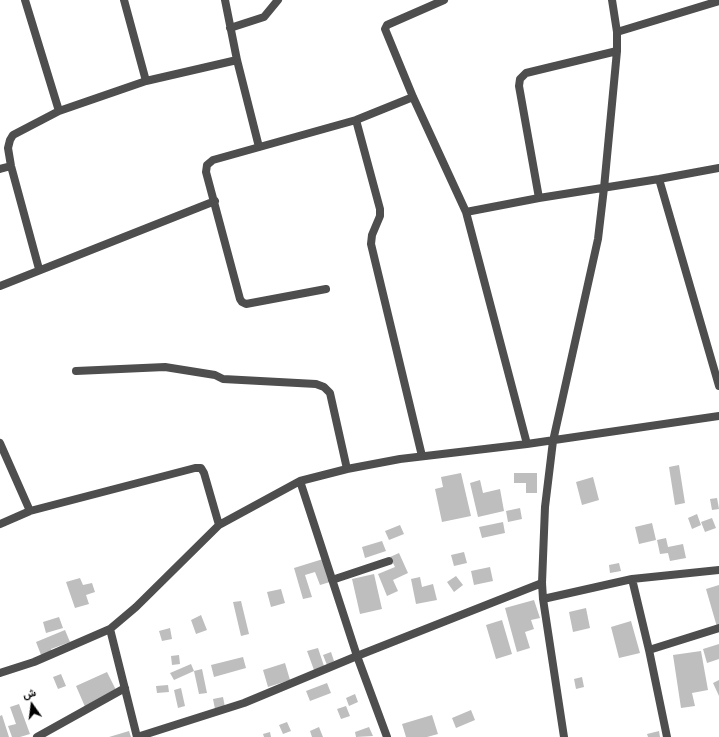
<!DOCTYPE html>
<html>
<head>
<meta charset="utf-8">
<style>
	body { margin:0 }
	#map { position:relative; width:719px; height:737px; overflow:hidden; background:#fff; font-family:"Public Sans",Vazirmatn,sans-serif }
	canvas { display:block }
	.north { position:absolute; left:12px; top:685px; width:40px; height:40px; -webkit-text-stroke:3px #fff; paint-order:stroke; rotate:346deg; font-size:11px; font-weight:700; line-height:16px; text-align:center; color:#000 }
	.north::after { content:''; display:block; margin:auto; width:14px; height:18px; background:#000; clip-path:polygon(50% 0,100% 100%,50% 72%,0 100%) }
</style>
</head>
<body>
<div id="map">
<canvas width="719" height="737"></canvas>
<div class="north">ش</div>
</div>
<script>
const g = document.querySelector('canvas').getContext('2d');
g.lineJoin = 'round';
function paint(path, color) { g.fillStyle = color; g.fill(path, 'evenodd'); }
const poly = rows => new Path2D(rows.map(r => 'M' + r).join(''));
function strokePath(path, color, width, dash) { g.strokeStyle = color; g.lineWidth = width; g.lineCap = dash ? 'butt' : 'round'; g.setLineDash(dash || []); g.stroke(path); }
paint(poly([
	[679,465,685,503,675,505,669,467],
	[461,473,471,516,442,522,435,489,443,487,441,477],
	[514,473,537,473,537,493,526,493,526,483,514,483],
	[593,477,599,500,582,505,576,482],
	[480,480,483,493,500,489,504,511,478,517,470,483],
	[717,498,719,509,712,510,710,499],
	[520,508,522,519,508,522,506,511],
	[697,514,701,525,692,529,688,518],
	[712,518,716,528,705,532,701,522],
	[503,522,505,533,482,538,479,527],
	[652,523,656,540,639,544,635,527],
	[400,525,404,534,389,540,385,531],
	[666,538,668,547,683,544,686,558,670,561,668,553,660,554,657,540],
	[382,541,386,551,365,558,362,547],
	[464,552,467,563,454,566,451,555],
	[399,553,408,573,393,580,398,591,387,596,378,574,395,567,390,557],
	[323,559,330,582,320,585,315,572,305,575,312,597,303,599,294,568],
	[619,563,621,571,610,573,609,565],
	[490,567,493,581,474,585,471,571],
	[374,574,382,609,360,614,352,579],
	[456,576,463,585,454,592,447,582],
	[420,577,422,587,433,584,437,600,416,604,411,579],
	[80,578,83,585,92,583,95,592,86,595,89,604,75,608,66,582],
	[719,585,719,626,717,627,706,589],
	[281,589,285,603,271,607,267,592],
	[534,600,540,618,531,620,534,629,525,632,530,648,517,652,505,608],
	[241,601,249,634,241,636,233,602],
	[586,608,590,628,573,632,569,612],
	[201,615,207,630,196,634,191,620],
	[59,617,63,628,46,633,43,622],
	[502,620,512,654,496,659,486,625],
	[631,621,640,653,619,658,611,627],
	[170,628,172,639,162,641,159,631],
	[65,630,70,642,51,649,53,656,43,660,36,642],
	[719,644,719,659,707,663,703,649],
	[318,648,324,666,314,670,307,651],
	[701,651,708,690,692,693,695,706,681,708,673,655],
	[331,652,334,661,327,665,323,655],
	[179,655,180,664,172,665,171,656],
	[243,657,246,668,214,677,211,665],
	[285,663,290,680,268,687,263,670],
	[191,664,194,671,174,680,170,673],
	[202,669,207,693,199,694,194,671],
	[107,672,118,694,86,709,76,686],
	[61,674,66,686,58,689,53,677],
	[582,677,584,687,576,689,574,679],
	[719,680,719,696,713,683],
	[327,683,331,693,310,701,306,691],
	[168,685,169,692,157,693,156,686],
	[181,688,185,706,178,708,174,690],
	[355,694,358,702,349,706,346,698],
	[223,697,226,712,216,714,213,699],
	[19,704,30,734,20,737,12,737,8,726,16,724,10,707],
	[346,706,350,716,341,719,337,709],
	[471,710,475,720,456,728,452,718],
	[2,715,9,737,0,737,0,716],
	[432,715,438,734,427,737,406,737,402,724],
	[287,722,291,731,283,734,279,725],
	[319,727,323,737,312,737,310,731],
	[369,727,373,736,356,737,355,732],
	[129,731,131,737,109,737],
	[659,731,660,737,648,737,647,734],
	[270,732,271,737,264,737,263,734]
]), '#bebebe');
strokePath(poly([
	[25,0,59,111,146,81,237,60,259,147],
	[124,0,146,81],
	[225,0,237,60],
	[444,0,387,25,385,29,413,97,466,212,527,444,719,416],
	[230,28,264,17,278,0],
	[617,32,719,1],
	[356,120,380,209,380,216,372,235,371,244,422,456],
	[0,169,11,166],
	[659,179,719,386],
	[539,198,519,86,520,79,526,73,617,51],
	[466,212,539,198,659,179,719,168],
	[39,269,11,166,8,148,10,140,13,135,59,111],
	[0,286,215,201],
	[326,289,246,304,242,302,240,299,206,172,207,165,213,160,356,120,413,97],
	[76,371,165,367,215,375,223,379,316,384,324,387,330,393,347,469],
	[0,443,30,511],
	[300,481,357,656,387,737],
	[0,524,30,511,195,468,201,468,204,473,219,525],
	[632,579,649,650,667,737],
	[332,580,389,561],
	[543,599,632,579,719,570],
	[110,629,137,737],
	[649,650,719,628],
	[0,673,34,662,110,629,136,607,219,525,300,481,347,469,400,459,527,444],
	[37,737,125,688],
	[137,737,244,703,357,656,542,583],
	[564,737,543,599,542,583,545,507,553,441,598,239,604,188,617,51,617,32,612,0]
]), '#4e4e4e', 8);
</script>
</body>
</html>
